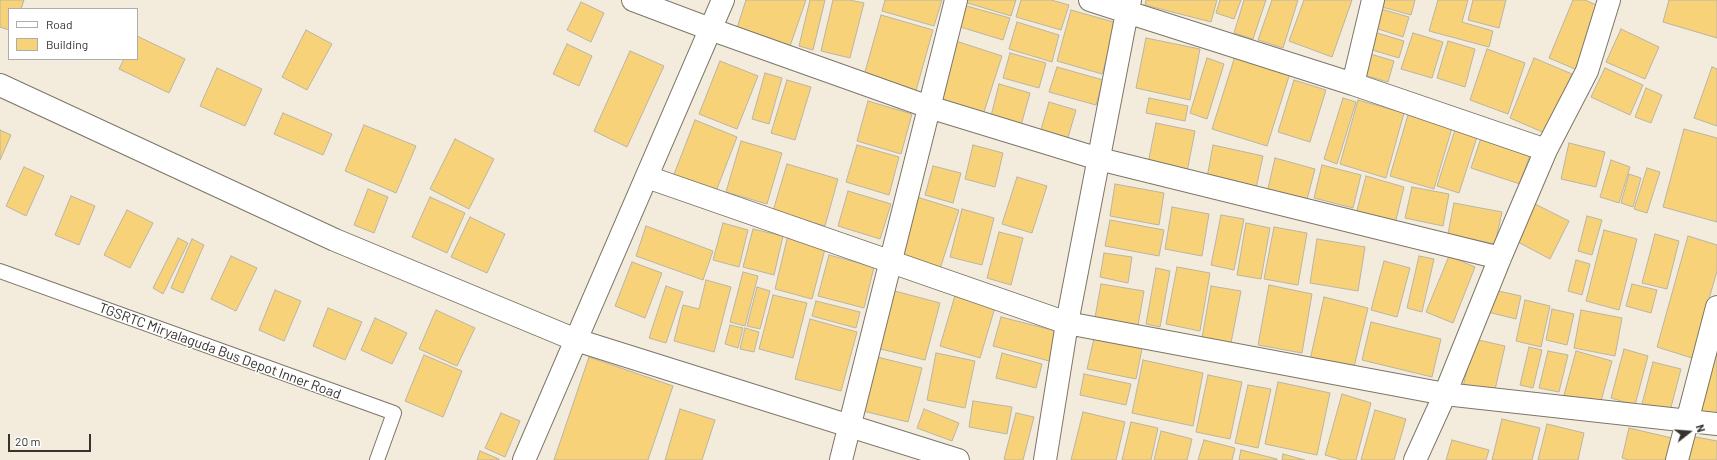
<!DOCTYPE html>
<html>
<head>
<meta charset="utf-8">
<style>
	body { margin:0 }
	#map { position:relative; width:1717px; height:460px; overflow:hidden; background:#f3ecdc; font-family:Barlow,sans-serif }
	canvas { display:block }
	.legend { position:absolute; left:8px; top:8px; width:130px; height:52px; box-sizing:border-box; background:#fff; border:1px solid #afadab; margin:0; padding:5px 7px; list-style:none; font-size:12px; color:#36332d }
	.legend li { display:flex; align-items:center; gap:8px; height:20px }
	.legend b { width:20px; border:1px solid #afadab }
	.north { position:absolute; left:1669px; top:412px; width:40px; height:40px; -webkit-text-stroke:3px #fff; paint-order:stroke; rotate:73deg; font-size:11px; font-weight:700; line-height:16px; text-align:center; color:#36332d }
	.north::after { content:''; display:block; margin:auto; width:14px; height:18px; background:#36332d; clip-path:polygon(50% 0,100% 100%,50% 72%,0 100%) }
	.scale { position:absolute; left:8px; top:434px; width:83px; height:18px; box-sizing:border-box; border:2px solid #36332d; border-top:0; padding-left:5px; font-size:12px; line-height:14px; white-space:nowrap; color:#36332d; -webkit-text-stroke:3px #fff; paint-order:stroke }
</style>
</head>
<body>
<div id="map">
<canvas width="1717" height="460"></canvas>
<ul class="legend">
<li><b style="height:5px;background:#fff"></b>Road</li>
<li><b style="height:11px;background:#f8d279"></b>Building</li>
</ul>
<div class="north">N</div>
<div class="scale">20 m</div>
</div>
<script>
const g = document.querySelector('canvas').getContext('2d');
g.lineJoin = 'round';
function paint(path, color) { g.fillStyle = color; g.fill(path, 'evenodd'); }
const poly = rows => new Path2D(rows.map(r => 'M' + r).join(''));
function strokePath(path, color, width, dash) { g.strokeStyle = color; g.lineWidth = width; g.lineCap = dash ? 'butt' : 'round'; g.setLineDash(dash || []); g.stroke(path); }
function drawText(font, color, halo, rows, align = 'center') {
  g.font = font + ' Barlow,sans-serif'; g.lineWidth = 3; g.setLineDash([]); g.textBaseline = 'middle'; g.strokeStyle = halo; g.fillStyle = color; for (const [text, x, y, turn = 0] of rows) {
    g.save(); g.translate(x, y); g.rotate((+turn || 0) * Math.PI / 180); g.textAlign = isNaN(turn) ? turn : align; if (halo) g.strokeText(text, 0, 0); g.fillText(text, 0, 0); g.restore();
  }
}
const building = poly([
	[0,0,24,0,21,9,9,9,9,30,0,27,0,0],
	[746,0,806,0,790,46,737,28,746,0],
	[810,0,825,0,813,50,799,46,810,0],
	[833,0,850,0,864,3,850,58,821,51,833,0],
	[885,0,942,0,934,26,882,11,885,0],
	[964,0,1016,0,1011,16,964,2,964,0],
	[1021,0,1051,0,1069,5,1061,30,1016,17,1021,0],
	[1146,0,1217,0,1211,22,1145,5,1146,0],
	[1220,0,1241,0,1234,19,1216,13,1220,0],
	[1244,0,1266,0,1253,39,1234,33,1244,0],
	[1272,0,1298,0,1283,48,1258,40,1272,0],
	[1304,0,1352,0,1332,57,1289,41,1304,0],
	[1384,0,1415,0,1411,15,1382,7,1384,0],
	[1438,0,1468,0,1462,22,1493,31,1489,47,1429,31,1438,0],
	[1473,0,1506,0,1499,28,1468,20,1473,0],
	[1573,0,1585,0,1601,7,1575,69,1549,58,1573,0],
	[1669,0,1717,0,1717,38,1663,22,1669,0],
	[581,2,604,13,591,42,567,30,581,2],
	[963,5,1010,18,1003,40,957,26,963,5],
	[1381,9,1409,17,1403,37,1375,28,1381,9],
	[1071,10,1117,23,1102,74,1057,61,1071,10],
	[881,15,933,30,915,94,863,79,881,15],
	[1017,22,1059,35,1052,62,1009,49,1017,22],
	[1621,29,1659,47,1645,79,1606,62,1621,29],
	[306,30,332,44,307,90,282,77,306,30],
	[1374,32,1404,41,1399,58,1369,49,1374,32],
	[1413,33,1443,42,1432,78,1401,69,1413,33],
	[137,36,185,59,169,93,119,69,124,59,137,59,137,36],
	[1146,38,1200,49,1190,100,1136,88,1146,38],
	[956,41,1002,56,983,115,938,101,956,41],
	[1448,41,1475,49,1465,87,1437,78,1448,41],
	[567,44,592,56,579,86,553,74,567,44],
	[1487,49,1525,63,1508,114,1470,100,1487,49],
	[630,51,664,66,627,147,594,131,630,51],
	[1010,53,1046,63,1039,88,1003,78,1010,53],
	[1236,53,1291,70,1267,146,1212,129,1236,53],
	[1367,53,1394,61,1388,82,1360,74,1367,53],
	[1207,58,1224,64,1207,119,1190,113,1207,58],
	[1534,58,1572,74,1547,134,1510,118,1534,58],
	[720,61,758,76,737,129,699,114,720,61],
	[1057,67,1103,80,1096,105,1049,92,1057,67],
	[1712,67,1717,69,1717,126,1694,118,1712,67],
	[217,68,262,89,245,126,200,106,217,68],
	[1605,68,1643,85,1630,115,1591,97,1605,68],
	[765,73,782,78,769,124,752,119,765,73],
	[787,80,811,87,795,140,771,133,787,80],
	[1294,80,1326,90,1310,142,1278,132,1294,80],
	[999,84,1030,93,1020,129,990,120,999,84],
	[1646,88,1662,95,1651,123,1635,117,1646,88],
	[1149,98,1188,106,1185,121,1146,113,1149,98],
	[1343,98,1356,102,1337,164,1324,159,1343,98],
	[1358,100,1404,113,1386,178,1340,164,1358,100],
	[868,101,912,114,901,154,857,141,868,101],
	[1049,102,1076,110,1067,141,1040,133,1049,102],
	[283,113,332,134,323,155,274,134,283,113],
	[1408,115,1452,128,1434,189,1390,176,1408,115],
	[695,120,737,137,713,199,671,182,695,120],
	[1156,123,1195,131,1186,177,1147,169,1156,123],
	[364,125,416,146,396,193,345,171,364,125],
	[1684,129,1717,138,1717,222,1663,207,1684,129],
	[0,130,11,135,0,160,0,130],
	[1455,130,1477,137,1459,193,1437,186,1455,130],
	[1482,135,1531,152,1520,184,1471,168,1482,135],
	[455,139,494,159,469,209,430,189,455,139],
	[741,141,782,153,767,204,726,192,741,141],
	[1569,143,1605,152,1596,187,1561,179,1569,143],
	[857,145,899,157,889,195,846,182,857,145],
	[973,145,1003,153,995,187,965,179,973,145],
	[1213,145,1263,156,1255,193,1206,183,1213,145],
	[1275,158,1315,169,1306,203,1267,193,1275,158],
	[1611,160,1630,167,1619,203,1600,197,1611,160],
	[787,164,838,179,825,226,773,211,787,164],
	[1322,165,1361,175,1353,208,1314,198,1322,165],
	[933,166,961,173,953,203,925,195,933,166],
	[24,167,44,176,26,216,6,206,24,167],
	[1647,168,1660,172,1647,213,1634,209,1647,168],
	[1629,174,1641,178,1633,207,1621,203,1629,174],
	[1366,176,1404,187,1395,224,1356,214,1366,176],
	[1017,177,1047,186,1032,233,1002,224,1017,177],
	[1115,184,1164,193,1159,225,1110,216,1115,184],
	[1412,187,1449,194,1443,226,1405,218,1412,187],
	[368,189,388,197,374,233,354,225,368,189],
	[848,191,891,204,880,239,838,226,848,191],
	[71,196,95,206,79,245,55,235,71,196],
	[430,197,465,213,447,253,412,237,430,197],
	[917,197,959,210,939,272,897,259,917,197],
	[1454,203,1502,212,1495,244,1448,234,1454,203],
	[1535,204,1569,221,1550,259,1516,241,1535,204],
	[1172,207,1209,214,1202,256,1165,249,1172,207],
	[962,209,994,218,982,265,950,257,962,209],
	[127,210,153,223,130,268,104,255,127,210],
	[1221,215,1244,219,1234,270,1211,265,1221,215],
	[1587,216,1602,220,1592,255,1578,251,1587,216],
	[470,217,505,234,487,273,451,257,470,217],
	[1110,220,1164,230,1159,256,1105,246,1110,220],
	[723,223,748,230,739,267,713,260,723,223],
	[1246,223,1270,228,1261,279,1237,275,1246,223],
	[646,226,713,251,703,280,636,256,646,226],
	[1274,227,1307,233,1298,285,1264,279,1274,227],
	[753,229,783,236,774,275,743,267,753,229],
	[1604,230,1637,239,1619,310,1586,301,1604,230],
	[999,232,1023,238,1011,285,987,278,999,232],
	[1655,234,1679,241,1667,289,1642,283,1655,234],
	[788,235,826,245,812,299,775,289,788,235],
	[1688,236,1717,245,1717,271,1692,358,1657,347,1688,236],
	[178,238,188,243,163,294,153,288,178,238],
	[192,239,204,245,183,293,171,288,192,239],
	[1317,239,1365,247,1358,291,1310,283,1317,239],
	[1104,253,1132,257,1128,283,1100,277,1104,253],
	[829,255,874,267,864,308,818,296,829,255],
	[231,256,257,268,236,311,211,299,231,256],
	[1419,256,1434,259,1422,312,1407,308,1419,256],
	[1449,256,1475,267,1453,323,1426,312,1449,256],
	[1576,260,1590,264,1582,295,1568,291,1576,260],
	[1384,261,1410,268,1397,317,1371,310,1384,261],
	[632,262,662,273,645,318,615,306,632,262],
	[1177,267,1210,273,1200,331,1166,324,1177,267],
	[1156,268,1170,271,1160,327,1146,324,1156,268],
	[743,272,758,276,745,326,730,322,743,272],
	[706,280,731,287,714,352,674,341,683,305,699,309,706,280],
	[1101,284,1144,291,1137,331,1094,323,1101,284],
	[1632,284,1657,290,1651,313,1626,306,1632,284],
	[1269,285,1312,294,1302,353,1258,345,1269,285],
	[666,286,683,292,666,343,649,338,666,286],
	[1211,286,1241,291,1231,343,1202,338,1211,286],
	[757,287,770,291,760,329,747,326,757,287],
	[1489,289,1521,296,1516,319,1484,311,1489,289],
	[275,290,301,301,284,341,259,330,275,290],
	[891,290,940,303,925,360,877,348,891,290],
	[956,292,996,304,980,358,940,346,956,292],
	[773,295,807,303,793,358,759,349,773,295],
	[1324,297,1368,308,1353,371,1310,360,1324,297],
	[1525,300,1550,306,1541,347,1516,341,1525,300],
	[816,301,860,312,856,328,812,316,816,301],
	[328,308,362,322,345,360,313,346,328,308],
	[1552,309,1574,314,1567,345,1546,340,1552,309],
	[436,310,475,328,457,366,419,349,436,310],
	[1581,310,1622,318,1615,356,1574,348,1581,310],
	[1001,317,1060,332,1053,362,993,346,1001,317],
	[375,318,407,333,392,364,361,350,375,318],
	[810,319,857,332,841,391,795,379,810,319],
	[1371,322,1441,339,1432,377,1362,360,1371,322],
	[730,325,743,328,738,348,725,344,730,325],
	[745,328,759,332,754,352,740,349,745,328],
	[1095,334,1143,344,1136,379,1087,369,1095,334],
	[1717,335,1717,416,1701,413,1717,335],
	[1474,339,1505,346,1494,394,1463,387,1474,339],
	[1529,347,1542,350,1533,388,1520,385,1529,347],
	[1624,349,1648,356,1635,405,1611,398,1624,349],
	[1548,351,1568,355,1559,392,1539,388,1548,351],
	[1576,351,1612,361,1600,405,1564,395,1576,351],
	[936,353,975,361,965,408,927,400,936,353],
	[1002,353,1042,364,1036,388,996,378,1002,353],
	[424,355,462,371,443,417,405,401,424,355],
	[589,357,673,386,648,460,554,460,589,357],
	[877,357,922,368,908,422,863,411,877,357],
	[1143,360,1203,373,1193,426,1132,413,1143,360],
	[1653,362,1681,369,1670,411,1642,404,1653,362],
	[1084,374,1131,384,1126,405,1080,395,1084,374],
	[1208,375,1242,382,1230,439,1196,432,1208,375],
	[1278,382,1330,393,1317,455,1265,444,1278,382],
	[1248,385,1271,389,1258,448,1235,443,1248,385],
	[1342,394,1371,403,1356,460,1342,460,1325,455,1342,394],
	[973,401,1012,407,1007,434,969,427,973,401],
	[680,409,715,420,702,460,665,460,680,409],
	[924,409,959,423,952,441,917,428,924,409],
	[1375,410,1406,419,1394,460,1361,460,1375,410],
	[1083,412,1125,422,1116,460,1071,460,1083,412],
	[501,413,520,421,505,457,485,448,501,413],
	[1016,413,1034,417,1023,460,1007,460,1004,459,1016,413],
	[1502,419,1540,428,1532,460,1492,460,1502,419],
	[1131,422,1158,428,1151,460,1122,460,1131,422],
	[1547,424,1584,433,1578,460,1538,460,1547,424],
	[1629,428,1672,438,1667,460,1629,460,1622,458,1629,428],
	[1161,431,1192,439,1187,460,1154,460,1161,431],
	[1691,436,1717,441,1717,460,1686,460,1691,436],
	[1204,440,1235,448,1232,460,1198,460,1204,440],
	[1452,440,1489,450,1486,460,1446,460,1452,440],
	[1241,450,1277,459,1277,460,1239,460,1241,450],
	[480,451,499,459,499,460,477,460,480,451],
	[1283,454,1305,460,1282,460,1283,454]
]);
paint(building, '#f8d279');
strokePath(building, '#bab4a4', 1);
const lane = poly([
	[0,271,394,413,377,460]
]);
const street = poly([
	[633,0,710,29,929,107,1099,159,1500,258],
	[1090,0,1127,12,1130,0],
	[1353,84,1546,150,1500,258,1445,394,1415,460],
	[0,85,335,240,576,340,958,460],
	[1546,150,1587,71,1609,0],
	[647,177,1067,323,1445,394,1717,424],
	[524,460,723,0],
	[841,460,956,0],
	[1045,460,1067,323,1127,12,1353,84,1373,0],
	[1677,460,1717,307]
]);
strokePath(lane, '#7d7668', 16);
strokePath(street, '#7d7668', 24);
strokePath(lane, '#fff', 14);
strokePath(street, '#fff', 22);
drawText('14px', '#36332d', '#fff', [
	["TGSRTC Miryalaguda Bus Depot Inner Road",220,351,20]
]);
</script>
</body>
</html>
